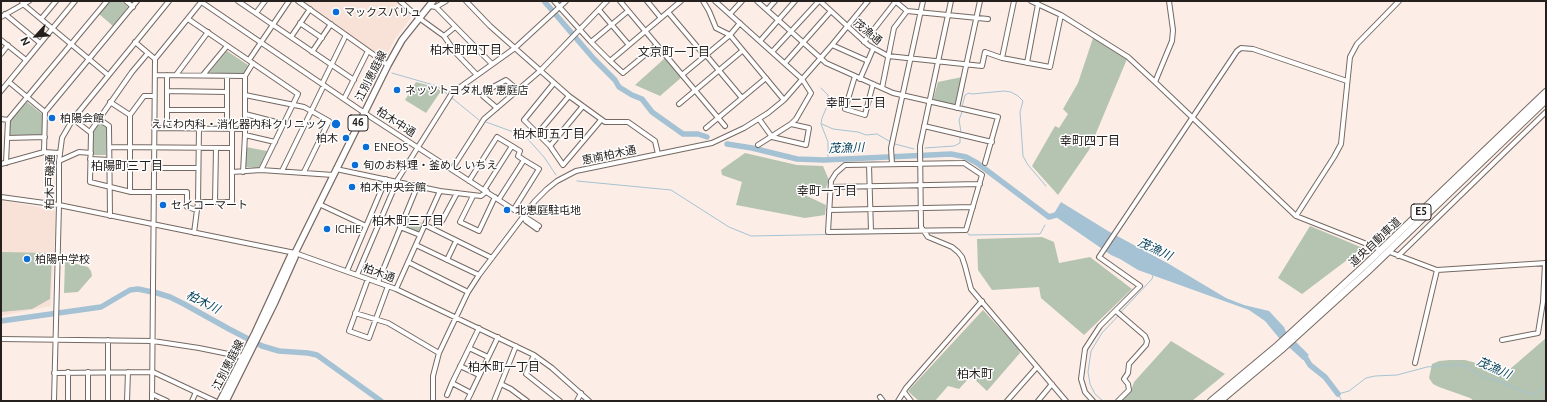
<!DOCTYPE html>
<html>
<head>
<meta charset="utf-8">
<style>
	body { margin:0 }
	#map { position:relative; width:1547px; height:402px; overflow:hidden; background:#fceee7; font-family:Ubuntu,sans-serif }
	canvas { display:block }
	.frame { position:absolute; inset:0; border:2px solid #25201e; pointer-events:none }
	.north { position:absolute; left:16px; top:16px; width:40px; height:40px; -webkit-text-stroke:3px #fefefe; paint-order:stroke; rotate:244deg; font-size:11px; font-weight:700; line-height:16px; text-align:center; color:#25201e }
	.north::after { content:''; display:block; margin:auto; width:14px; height:18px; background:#25201e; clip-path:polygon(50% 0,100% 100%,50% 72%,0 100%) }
</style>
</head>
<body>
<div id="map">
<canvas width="1547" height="402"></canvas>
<div class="frame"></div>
<div class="north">N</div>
</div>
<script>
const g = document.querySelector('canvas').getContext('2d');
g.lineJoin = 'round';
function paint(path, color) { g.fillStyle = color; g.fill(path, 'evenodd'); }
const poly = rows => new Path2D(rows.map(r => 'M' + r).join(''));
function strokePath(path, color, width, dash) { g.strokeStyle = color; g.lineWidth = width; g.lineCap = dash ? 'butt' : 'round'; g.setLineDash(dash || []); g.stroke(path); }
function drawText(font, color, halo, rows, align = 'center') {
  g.font = font + ' Ubuntu,"Noto Sans JP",sans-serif'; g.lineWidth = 3; g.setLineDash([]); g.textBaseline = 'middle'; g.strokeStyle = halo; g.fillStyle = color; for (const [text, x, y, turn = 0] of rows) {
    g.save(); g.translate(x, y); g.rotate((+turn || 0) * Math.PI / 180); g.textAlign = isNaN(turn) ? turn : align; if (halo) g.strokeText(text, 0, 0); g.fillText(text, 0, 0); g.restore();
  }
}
paint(poly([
	[300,1,396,1,412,16,395,39,384,59,382,59],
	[1,200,54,210,56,212,51,306,1,316]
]), '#f8e2d7');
paint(poly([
	[110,1,121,1,128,7,113,26,99,14],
	[1093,38,1127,59,1089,150,1058,195,1032,166,1055,126,1059,128,1068,114,1063,109,1078,83],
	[227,51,248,65,244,74,208,74],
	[665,58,682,77,660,96,635,85],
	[962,77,955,105,933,100,938,82],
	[416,82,435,87,441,91,426,113,405,100],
	[27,102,42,114,42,135,11,136,10,135,10,121],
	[99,122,107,128,106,155,93,155,93,129],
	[246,147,267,151,259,168,245,167],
	[745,153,797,165,823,166,829,180,825,190,806,192,807,196,826,205,825,215,805,218,736,205,742,182,722,175,721,170],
	[407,217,422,223,418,232,403,226],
	[1310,226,1363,248,1302,294,1278,278],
	[1042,237,1054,242,1059,263,1090,257,1132,289,1084,335,1041,298,1039,287,992,290,978,270,977,239],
	[1,252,52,253,50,299,32,309,1,312],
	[65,261,88,267,91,271,92,276,78,292,64,293],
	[983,310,1019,349,1020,353,987,391,971,376,959,389,948,386,935,401,919,401,912,395,908,391],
	[1546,338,1546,401,1474,401,1470,398,1439,387,1433,384,1429,378,1432,364,1439,361,1450,360,1465,360,1498,369,1510,369],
	[1171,341,1225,374,1192,401,1122,401,1131,391,1134,382]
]), '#b5c4b1');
paint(poly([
	[1061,202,1108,231,1169,264,1226,298,1244,305,1269,311,1284,327,1286,332,1309,355,1303,360,1279,338,1265,321,1249,310,1138,270,1120,259,1111,255,1053,215]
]), '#a4c2d3');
strokePath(poly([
	[392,73,437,86,447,94],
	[821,88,828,95,828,104,822,118,821,124,828,142,828,160],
	[452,98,479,120],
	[962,107,965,95,969,93,972,94,1004,91,1011,92,1018,96,1023,101,1020,112,1023,156,1028,165,1046,186],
	[486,122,519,134,523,138],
	[822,124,833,129,858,132,866,135,877,134,889,141],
	[961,132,959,120,962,112],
	[526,137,544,157,556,175],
	[895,144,914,149],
	[925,148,954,146,960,143,960,137],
	[577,181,671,190,729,227,751,236,904,233],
	[932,233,967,232,969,235,1040,234,1045,225],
	[1121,312,1152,279,1153,275],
	[1103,401,1095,394,1090,384,1088,372,1091,351,1102,333,1119,315],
	[1342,401,1338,394,1349,391,1366,378,1375,376,1397,375,1427,367,1450,365,1466,366,1484,378,1496,380,1529,394,1534,394,1546,388]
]), '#a4c2d3', 1);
strokePath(poly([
	[544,1,594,59,615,80,619,87,632,95,642,99,652,112,683,134,698,134,707,137],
	[727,144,752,148,797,159,824,160,951,154,966,157,977,163,1049,217,1059,214],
	[1,321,101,307,130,290,138,289,157,293,170,297,184,304,229,329,262,346,279,351,308,353,317,355,381,401],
	[1302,352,1310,365,1325,377,1338,394]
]), '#a4c2d3', 5.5);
const minor = poly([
	[22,1,23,4,108,75],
	[126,1,133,7],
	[200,1,369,116,539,226],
	[238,1,354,80],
	[298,1,388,65],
	[400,1,419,18,444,36],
	[466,1,490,26,569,96,605,122,628,122,655,141,658,154],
	[554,1,591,42,628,11],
	[620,1,725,126],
	[647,1,661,18],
	[703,1,709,11,716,28,730,35,784,100],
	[715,1,802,79,811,93,796,119,791,124,809,128,806,145,772,137,759,119],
	[757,1,826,63,893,93,998,117,985,163],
	[820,1,868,45,888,56,982,66,985,52,1002,58,1050,67,1061,15],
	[895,1,907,11,988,19],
	[951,1,920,146,921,227,928,237,952,247,958,252,962,257,965,266,971,289,1066,401],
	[1031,1,1061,15,1128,57,1155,82,1296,216,1377,248],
	[429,6,436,7,446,1],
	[436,7,492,64],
	[599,10,629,45],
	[767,10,775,1],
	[668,12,705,56],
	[256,13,265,1],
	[5,14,40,43],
	[730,14,742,1],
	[1,17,29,1],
	[41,19,56,1],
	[188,19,298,94,261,170],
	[300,23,322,38],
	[455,27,444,36,455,52,477,75],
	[291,37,310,9],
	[1,40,26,60],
	[760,41,795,1],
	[135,42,155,59,152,401],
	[591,42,610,61,681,1],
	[864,42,896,1],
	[832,45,868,61],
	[312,52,331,24],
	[772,52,819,1],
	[1,54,8,45],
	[706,55,742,98],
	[1002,58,1014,1],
	[155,59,202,1],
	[249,60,289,1],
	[610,61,623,73,657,45],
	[785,63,831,11],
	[1027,63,1038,4],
	[155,75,245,76,245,135,243,172],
	[167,75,167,128],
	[176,75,208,32],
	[203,75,227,46],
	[682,75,730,35,740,23],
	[245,76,253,63],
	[855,76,845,109,865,115,873,84],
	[860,79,873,49],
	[9,82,45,112],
	[1155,82,1172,41,1173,30,1169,1],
	[554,83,524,120,550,146,563,165,601,120],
	[322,84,346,35],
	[882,88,894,28,907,11],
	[1,91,75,1],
	[167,91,227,92],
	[245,95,304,107,329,121,304,172],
	[344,99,368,51],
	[110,102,130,115],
	[679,104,742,51],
	[497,108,483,96,484,92,506,80,518,90],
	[957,108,980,1],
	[167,110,227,110],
	[245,114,284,124],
	[1,119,8,120],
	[73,119,91,133,90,182,131,192,187,192,187,207,197,210],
	[99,119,109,126,110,216],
	[924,126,992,142],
	[154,128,245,129],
	[227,128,227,76],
	[706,128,766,78],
	[90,132,132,72,148,53],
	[538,133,569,96],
	[245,135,275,142],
	[7,138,45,137],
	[758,145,791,124],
	[512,146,520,151,518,156,524,160],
	[550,146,583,106],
	[110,147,232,148],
	[44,152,59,153],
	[90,159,110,160],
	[59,161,79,152,91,153],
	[6,163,8,120,107,1],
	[964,163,982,175,966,230,828,232,831,181,836,173,845,165,964,163],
	[1,164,44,152,45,112,137,1],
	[892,164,891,148,923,1],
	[869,165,871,231],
	[154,168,198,168],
	[336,169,440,191,481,196,487,191],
	[452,169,484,119,540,71,607,1],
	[282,171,324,85],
	[232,172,261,170,333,175],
	[469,181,497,137,512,146,484,190],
	[831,187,980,184],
	[130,192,130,115,144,96,154,96],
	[473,196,460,222,479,231,495,197],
	[1,197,59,205,295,253,396,289,534,355,552,368,589,401],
	[499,199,524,160,539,169,514,209],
	[198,202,232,202,232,129],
	[215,202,216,148],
	[319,204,366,226],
	[829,210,973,207],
	[1296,216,1334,157,1341,144,1350,57,1357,44,1399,1],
	[524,217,526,221,537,229],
	[442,221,457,193],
	[425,225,492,258],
	[400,227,420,235],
	[194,233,198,202,199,128],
	[416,245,479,275],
	[1392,253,1437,270,1546,263],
	[1398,256,1546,112],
	[447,260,456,241],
	[408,262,468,292],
	[347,271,386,179],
	[357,275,398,179,452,93,515,48,566,1],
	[368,279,349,331,369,338,388,286],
	[378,282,417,187],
	[396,289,440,191],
	[1116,311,1145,336,1147,341,1146,345,1129,364,1128,373,1124,379,1128,384,1129,390,1118,401],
	[355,313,388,323,439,353],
	[479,328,452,383,471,393,498,337],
	[1,339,153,341,199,348,243,357],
	[1502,340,1538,333,1543,302,1545,263],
	[469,348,488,357],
	[534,355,526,374,560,401],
	[1415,363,1437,270],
	[460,366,479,375],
	[68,372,68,401],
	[88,372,88,401],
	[54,373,153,372,215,401],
	[501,384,511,389,527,401],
	[904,392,911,401],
	[152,394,167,401],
	[447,395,452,383],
	[880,397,883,401],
	[54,401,59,205,59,161,62,138,73,119,169,1],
	[108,401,108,340],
	[127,401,128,372],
	[192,401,196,392],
	[433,401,433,376,439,353,468,292,479,275,535,201,547,189,557,181,576,171,712,143,744,128,768,113,784,100,832,45,868,1],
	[467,401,471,393],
	[494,401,516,346],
	[577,401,581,393],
	[898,401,906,388,982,301],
	[1007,401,1037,367],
	[1038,401,1052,384],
	[1093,401,1085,392,1081,379,1085,349,1100,326,1140,286,1099,257,1237,51,1241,48,1253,49,1347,81]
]);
const major = poly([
	[220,401,255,333,291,255,295,253],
	[226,401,275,302,295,257,295,253,388,65,402,40,433,1]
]);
const highway = poly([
	[1211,401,1278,345,1363,267,1546,92],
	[1220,401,1281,350,1367,272,1546,100]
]);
strokePath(minor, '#756963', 6);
strokePath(major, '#756963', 8);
strokePath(highway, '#756963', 8);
strokePath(minor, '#fff', 4);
strokePath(major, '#fff', 5.5);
strokePath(highway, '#fff', 6);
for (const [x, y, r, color] of [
	[336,12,4,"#0a6ed6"],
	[397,90,4,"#0a6ed6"],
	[52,118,4,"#0a6ed6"],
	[336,124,5,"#0a6ed6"],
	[346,138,4,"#0a6ed6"],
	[366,147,4,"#0a6ed6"],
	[355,165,4,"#0a6ed6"],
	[352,187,4,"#0a6ed6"],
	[163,205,4,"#0a6ed6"],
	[507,210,4,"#0a6ed6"],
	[327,229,4,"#0a6ed6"],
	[27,259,4,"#0a6ed6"]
]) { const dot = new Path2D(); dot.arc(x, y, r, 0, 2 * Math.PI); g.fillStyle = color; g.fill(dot); strokePath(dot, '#fefefe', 1.5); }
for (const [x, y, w] of [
	[358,123,20],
	[1421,212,20]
]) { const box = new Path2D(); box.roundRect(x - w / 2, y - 8, w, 16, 3); g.fillStyle = '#fefefe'; g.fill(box); strokePath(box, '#25201e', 1); }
drawText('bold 10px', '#25201e', null, [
	["46",358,123],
	["E5",1421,212]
]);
drawText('11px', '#25201e', '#fefefe', [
	["マックスバリュ",344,12],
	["ネッツトヨタ札幌 恵庭店",405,90],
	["柏陽会館",60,118],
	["えにわ内科・消化器内科クリニック",327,124,"right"],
	["柏木",338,138,"right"],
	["ENEOS",374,147],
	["旬のお料理・釜めし いちえ",363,165],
	["柏木中央会館",360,187],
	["セイコーマート",171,205],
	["北恵庭駐屯地",515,210],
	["ICHIE",335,229],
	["柏陽中学校",35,259]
], 'left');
drawText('11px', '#25201e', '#fefefe', [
	["茂漁通",868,32,40],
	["江別恵庭線",371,76,-63],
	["柏木中通",396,122,33],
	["恵南柏木通",609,155,-12],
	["柏木戸磯通",50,182,-89],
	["道央自動車道",1375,242,-43],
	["柏木通",379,273,20],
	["江別恵庭線",228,365,-63]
]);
drawText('12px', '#25201e', '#fefefe', [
	["柏木町四丁目",466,50],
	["文京町一丁目",674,52],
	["幸町二丁目",856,103],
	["柏木町五丁目",549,134],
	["幸町四丁目",1090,141],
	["柏陽町三丁目",127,166],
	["幸町一丁目",827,191],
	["柏木町三丁目",408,221],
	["柏木町一丁目",504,367],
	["柏木町",975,374]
]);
drawText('italic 12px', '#023e58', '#fefefe', [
	["茂漁川",846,148,-2],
	["茂漁川",1155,249,25],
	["柏木川",203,302,27],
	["茂漁川",1494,368,24]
]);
</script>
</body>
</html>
